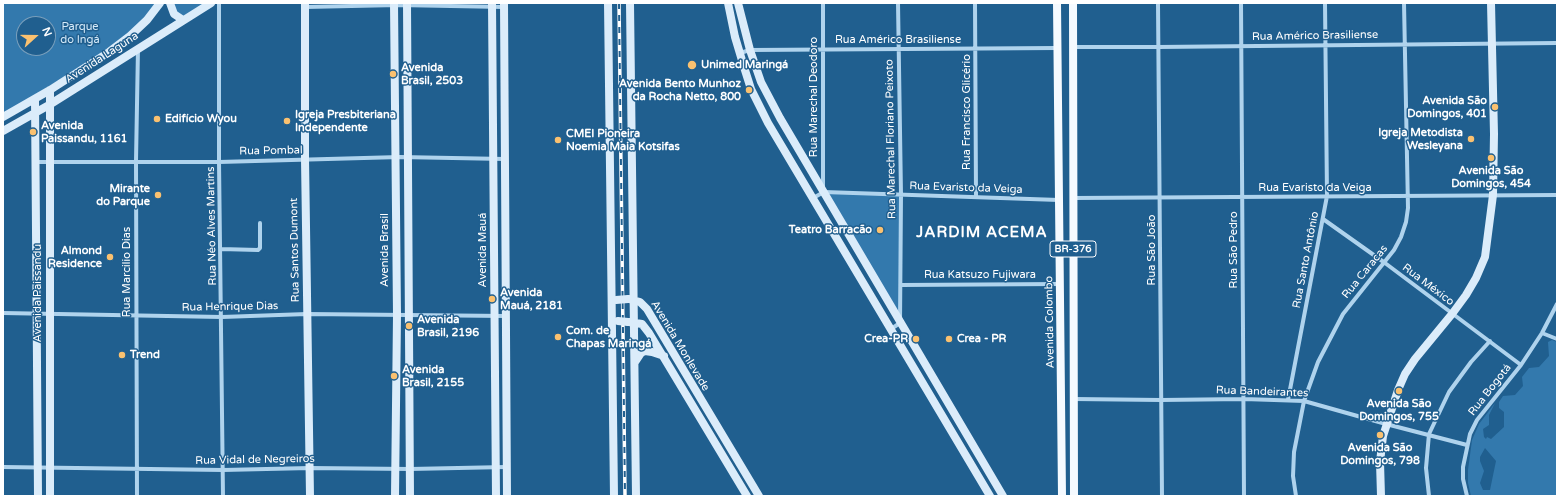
<!DOCTYPE html>
<html>
<head>
<meta charset="utf-8">
<style>
	body { margin:0 }
	#map { position:relative; width:1560px; height:499px; overflow:hidden; background:#205f8f; font-family:"Varela Round",sans-serif }
	canvas { display:block }
	.frame { position:absolute; inset:0; border:4px solid #fff; pointer-events:none }
	.north { position:absolute; left:16px; top:16px; width:40px; height:40px; box-sizing:border-box; background:#205f8f; border:1px solid #799fbc; border-radius:50%; rotate:69deg; font-size:11px; font-weight:700; line-height:16px; text-align:center; color:#fff }
	.north::after { content:''; display:block; margin:auto; width:14px; height:18px; background:#fac170; clip-path:polygon(50% 0,100% 100%,50% 72%,0 100%) }
</style>
</head>
<body>
<div id="map">
<canvas width="1560" height="499"></canvas>
<div class="frame"></div>
<div class="north">N</div>
</div>
<script>
const g = document.querySelector('canvas').getContext('2d');
g.lineJoin = 'round';
function paint(path, color) { g.fillStyle = color; g.fill(path, 'evenodd'); }
const poly = rows => new Path2D(rows.map(r => 'M' + r).join(''));
function strokePath(path, color, width, dash) { g.strokeStyle = color; g.lineWidth = width; g.lineCap = dash ? 'butt' : 'round'; g.setLineDash(dash || []); g.stroke(path); }
function drawText(font, color, halo, rows, align = 'center') {
  g.font = font + ' "Varela Round",sans-serif'; g.lineWidth = 3; g.setLineDash([]); g.textBaseline = 'middle'; g.strokeStyle = halo; g.fillStyle = color; for (const [text, x, y, turn = 0] of rows) {
    g.save(); g.translate(x, y); g.rotate((+turn || 0) * Math.PI / 180); g.textAlign = isNaN(turn) ? turn : align; if (halo) g.strokeText(text, 0, 0); g.fillText(text, 0, 0); g.restore();
  }
}
paint(poly([
	[3,3,160,3,130,36,3,115],
	[24,24,48,24,48,48,24,48],
	[170,3,211,3,183,20],
	[824,192,901,195,900,323],
	[1552,340,1557,342,1557,496,1471,496,1468,483,1468,470,1472,440,1479,424,1495,403,1489,415,1489,425,1483,429,1484,437,1486,439,1487,437,1491,439,1504,427,1504,412,1499,408,1499,402,1503,396,1515,395,1523,386,1522,377,1529,368,1539,367,1549,356,1548,342],
	[1485,448,1496,461,1490,490,1483,490,1480,483,1484,471,1480,461,1480,457]
]), '#3379ad');
strokePath(poly([
	[219,3,219,162,223,496],
	[823,3,823,187],
	[975,3,976,197],
	[1158,3,1162,496],
	[1241,3,1244,496],
	[305,7,398,5,504,7],
	[1074,47,1158,47,1557,43],
	[740,53,750,50,1057,48],
	[36,162,219,162,400,157,505,159],
	[824,192,1059,200],
	[813,198,824,192],
	[1073,198,1557,195],
	[1323,219,1385,263,1521,365],
	[221,249,258,250,260,248,260,223],
	[901,285,1060,284],
	[3,313,222,317,307,314,506,316],
	[891,329,900,323,901,195,898,3],
	[1542,333,1557,339],
	[1074,399,1161,400,1244,399,1304,401,1386,424,1467,445],
	[1288,400,1327,196,1325,3],
	[3,467,223,470,310,468,410,469,506,467],
	[137,496,136,161,138,48],
	[1296,496,1293,476,1294,452,1304,401,1318,362,1343,314,1394,250,1401,237,1406,222,1408,208,1404,3],
	[1429,496,1426,468,1429,434,1449,392,1471,362,1490,341],
	[1467,496,1463,479,1463,467,1470,434,1477,420,1521,365,1542,333,1557,304]
]), '#afd3ed', 4);
strokePath(poly([
	[170,3,174,14,183,20],
	[305,3,305,159,310,496],
	[394,3,397,315,395,496],
	[407,3,410,496],
	[492,3,496,496],
	[504,3,507,496],
	[608,3,614,496],
	[630,3,636,496],
	[728,3,735,37,744,67,751,89,768,123,990,496],
	[738,3,750,50,761,82,780,118,1003,496],
	[50,90,50,496],
	[35,99,38,496],
	[3,117,50,90,109,52,130,36,147,20,160,3],
	[3,131,49,105,211,3],
	[629,299,640,302,647,309,759,496],
	[629,322,642,324,649,333,747,496],
	[635,362,641,353,645,351,652,352,664,356],
	[1381,496,1380,462,1383,436,1398,390,1405,374,1415,359,1452,314,1466,295,1476,278,1485,257,1493,195,1494,134,1491,3]
]), '#dbecfa', 8);
strokePath(poly([
	[1057,3,1062,496],
	[1073,3,1074,496]
]), '#f5faff', 8);
const rail = poly([
	[619,3,625,496]
]);
strokePath(rail, '#fff', 3.5);
strokePath(rail, '#205f8f', 2, [6]);
strokePath(poly([
	[616,300,628,299],
	[618,321,628,322]
]), '#dbecfa', 8);
for (const [x, y, r, color] of [
	[692,65,5,"#fac170"],
	[393,74,4,"#fac170"],
	[749,90,4,"#fac170"],
	[1495,107,4,"#fac170"],
	[157,119,4,"#fac170"],
	[287,121,4,"#fac170"],
	[33,132,4,"#fac170"],
	[1471,139,4,"#fac170"],
	[558,140,4,"#fac170"],
	[1491,158,4,"#fac170"],
	[158,195,4,"#fac170"],
	[880,230,4,"#fac170"],
	[110,257,4,"#fac170"],
	[492,299,4,"#fac170"],
	[409,326,4,"#fac170"],
	[558,337,4,"#fac170"],
	[916,339,4,"#fac170"],
	[949,339,4,"#fac170"],
	[122,355,4,"#fac170"],
	[394,376,4,"#fac170"],
	[1399,391,4,"#fac170"],
	[1380,435,4,"#fac170"]
]) { const dot = new Path2D(); dot.arc(x, y, r, 0, 2 * Math.PI); g.fillStyle = color; g.fill(dot); strokePath(dot, '#205f8f', 1.5); }
for (const [x, y, w] of [
	[1073,249,46]
]) { const box = new Path2D(); box.roundRect(x - w / 2, y - 8, w, 16, 3); g.fillStyle = '#205f8f'; g.fill(box); strokePath(box, '#fff', 1); }
drawText('bold 10px', '#fff', null, [
	["BR-376",1073,249]
]);
drawText('11px', '#d5eaf9', '#205f8f', [
	["Parque",80,27],
	["do Ingá",80,40]
]);
drawText('11px', '#fff', '#205f8f', [
	["Rua Américo Brasiliense",1315,36,-1],
	["Rua Américo Brasiliense",898,40],
	["Avenida Laguna",102,58,-33],
	["Rua Marechal Deodoro",814,97,-90],
	["Rua Francisco Glicério",967,112,-90],
	["Rua Marechal Floriano Peixoto",891,139,-91],
	["Rua Pombal",271,151,-1],
	["Rua Evaristo da Veiga",966,188,2],
	["Rua Evaristo da Veiga",1315,188],
	["Rua Néo Alves Martins",212,226,-91],
	["Rua Santos Dumont",295,250,-91],
	["Avenida Brasil",385,250,-90],
	["Avenida Mauá",483,250,-90],
	["Rua São João",1152,250,-90],
	["Rua São Pedro",1234,250,-90],
	["Rua Santo Antônio",1306,260,-79],
	["Rua Marcilio Dias",127,272,-90],
	["Rua Caracas",1365,272,-51],
	["Rua Katsuzo Fujiwara",980,275],
	["Rua México",1428,285,37],
	["Avenida Paissandu",38,293,-90],
	["Rua Henrique Dias",230,307,-1],
	["Avenida Colombo",1050,322,-91],
	["Avenida Monlevade",680,346,59],
	["Rua Bogotá",1490,390,-52],
	["Rua Bandeirantes",1262,392,2],
	["Rua Vidal de Negreiros",255,460,-1]
]);
drawText('bold 11px', '#fff', '#205f8f', [
	["Unimed Maringá",701,65],
	["Avenida",401,68],
	["Brasil, 2503",401,81],
	["Avenida Bento Munhoz",741,84,"right"],
	["da Rocha Netto, 800",741,97,"right"],
	["Avenida São",1487,101,"right"],
	["Domingos, 401",1487,114,"right"],
	["Igreja Presbiteriana",295,115],
	["Independente",295,128],
	["Edifício Wyou",165,119],
	["Avenida",41,126],
	["Paissandu, 1161",41,139],
	["Igreja Metodista",1463,133,"right"],
	["Wesleyana",1463,146,"right"],
	["CMEI Pioneira",566,134],
	["Noemia Maia Kotsifas",566,147],
	["Avenida São",1491,171,"center"],
	["Domingos, 454",1491,184,"center"],
	["Mirante",150,189,"right"],
	["do Parque",150,202,"right"],
	["Teatro Barracão",872,230,"right"],
	["Almond",102,251,"right"],
	["Residence",102,264,"right"],
	["Avenida",500,293],
	["Mauá, 2181",500,306],
	["Avenida",417,320],
	["Brasil, 2196",417,333],
	["Com. de",566,331],
	["Chapas Maringá",566,344],
	["Crea-PR",908,339,"right"],
	["Crea - PR",957,339],
	["Trend",130,355],
	["Avenida",402,370],
	["Brasil, 2155",402,383],
	["Avenida São",1399,404,"center"],
	["Domingos, 755",1399,417,"center"],
	["Avenida São",1380,448,"center"],
	["Domingos, 798",1380,461,"center"]
], 'left');
g.letterSpacing = '1px';
drawText('bold 15px', '#fff', '#205f8f', [
	["JARDIM ACEMA",982,233]
]);
g.letterSpacing = '0px';
</script>
</body>
</html>
